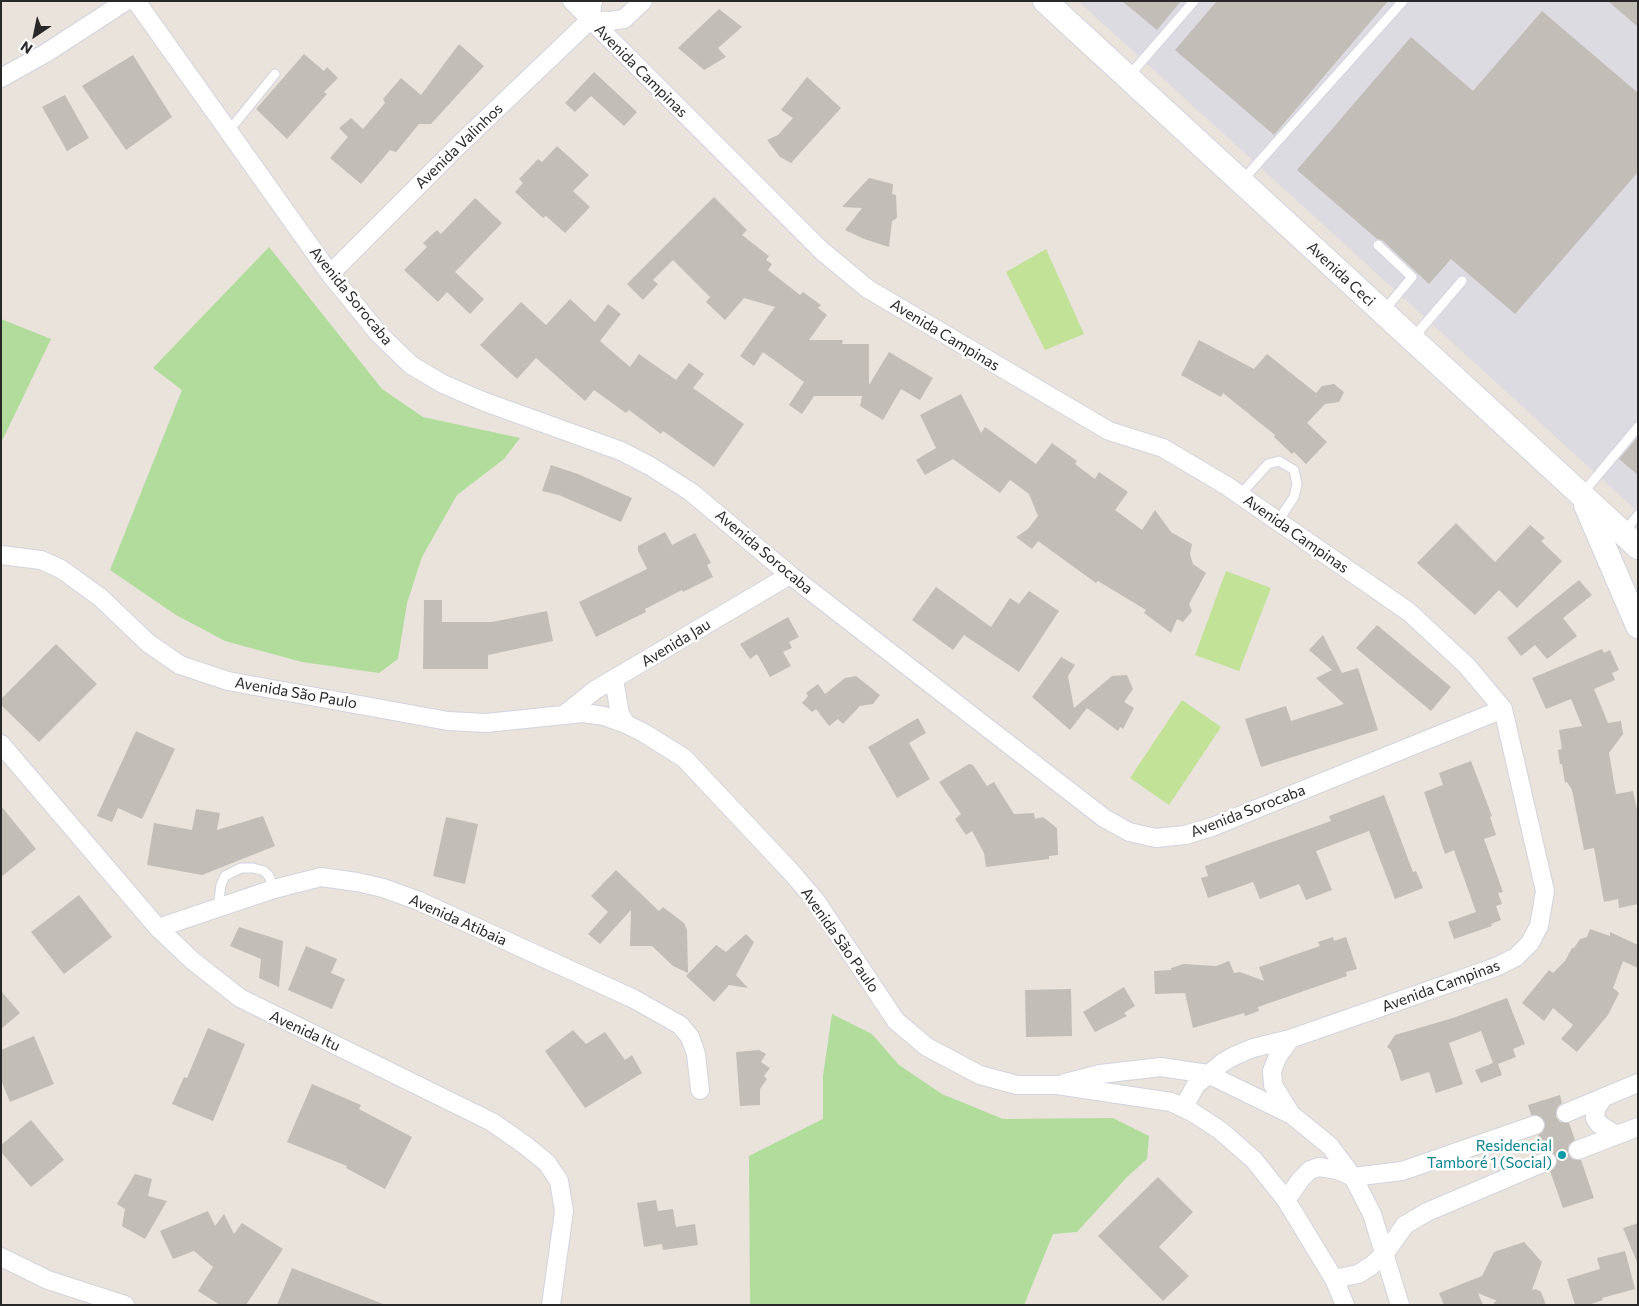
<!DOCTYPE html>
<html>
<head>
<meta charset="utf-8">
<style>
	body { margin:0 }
	#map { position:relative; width:1639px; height:1306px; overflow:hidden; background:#e9e3db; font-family:Commissioner,sans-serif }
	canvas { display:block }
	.frame { position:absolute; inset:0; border:2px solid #282828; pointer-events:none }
	.north { position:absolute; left:10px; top:10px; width:50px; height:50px; -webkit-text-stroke:4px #fff; paint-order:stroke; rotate:214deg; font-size:14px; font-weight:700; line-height:20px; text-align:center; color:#282828 }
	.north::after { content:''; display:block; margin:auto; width:18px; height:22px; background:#282828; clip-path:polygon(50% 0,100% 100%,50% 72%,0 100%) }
</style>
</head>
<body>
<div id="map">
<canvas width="1639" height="1306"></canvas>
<div class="frame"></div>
<div class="north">N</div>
</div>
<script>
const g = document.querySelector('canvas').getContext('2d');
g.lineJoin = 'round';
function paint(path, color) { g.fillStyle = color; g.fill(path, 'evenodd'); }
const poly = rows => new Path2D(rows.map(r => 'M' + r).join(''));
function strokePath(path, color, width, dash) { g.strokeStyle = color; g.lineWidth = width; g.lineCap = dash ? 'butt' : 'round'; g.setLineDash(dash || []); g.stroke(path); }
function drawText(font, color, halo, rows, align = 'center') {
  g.font = font + ' Commissioner,sans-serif'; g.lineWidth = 5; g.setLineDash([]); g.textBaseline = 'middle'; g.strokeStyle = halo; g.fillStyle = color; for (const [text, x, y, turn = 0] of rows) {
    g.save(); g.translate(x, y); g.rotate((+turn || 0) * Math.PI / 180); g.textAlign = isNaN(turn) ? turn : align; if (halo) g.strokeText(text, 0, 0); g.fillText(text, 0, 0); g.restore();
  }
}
paint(poly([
	[1078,1,1638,1,1638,512]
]), '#dddbe2');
paint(poly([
	[269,247,382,389,423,417,520,438,504,459,457,495,422,557,407,603,398,659,379,673,302,662,225,641,176,615,110,570,182,390,153,368],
	[1,319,51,339,1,443],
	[832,1014,872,1034,899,1065,942,1094,1003,1119,1113,1118,1149,1136,1147,1159,1127,1177,1077,1232,1053,1234,1024,1305,750,1305,749,1156,823,1119,823,1076]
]), '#b1dc9c');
paint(poly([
	[1046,249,1084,334,1045,350,1006,272],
	[1226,571,1271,588,1239,671,1195,655],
	[1182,700,1221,727,1169,805,1130,778]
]), '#c2e298');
paint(poly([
	[1122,1,1181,1,1157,30],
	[1217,1,1388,1,1274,135,1175,50],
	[1608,1,1638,1,1638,27],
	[719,9,742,27,718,48,726,57,704,70,678,48],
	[1542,11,1638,93,1638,172,1515,314,1451,259,1429,284,1382,240,1377,239,1297,170,1411,37,1473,91],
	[459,44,484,66,431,124,419,124,396,152,390,150,361,184,330,158,348,137,339,128,351,118,363,129,385,103,383,99,401,78,421,95],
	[304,54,324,71,327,67,338,78,324,92,327,94,287,139,256,109],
	[133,55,172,117,126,150,82,86],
	[594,72,637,112,624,126,591,96,575,112,565,103],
	[807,77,841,108,791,163,780,157,767,140,778,135,793,118,781,110],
	[65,95,89,138,67,151,42,107],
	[557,146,589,175,573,191,590,207,565,233,546,216,543,218,515,192,523,183,519,179,538,159,542,162],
	[869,178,893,184,892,194,896,195,897,218,892,221,889,247,864,239,845,230,862,208,842,207],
	[714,197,747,230,742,235,769,256,766,260,772,264,768,270,800,295,803,292,821,305,818,308,827,315,809,340,843,340,842,344,869,344,869,385,889,352,933,378,920,400,901,389,883,420,860,406,862,396,814,396,802,414,789,405,804,382,763,352,754,366,740,356,775,307,744,298,725,320,706,302,710,297,673,260,653,280,658,284,643,300,627,284],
	[475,198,502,223,455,272,484,299,470,314,447,292,438,302,404,270,427,247,423,243,437,230,441,234],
	[570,299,595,322,608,304,621,314,600,341,630,367,639,354,676,380,689,363,704,374,693,388,744,424,714,467,663,431,661,434,629,410,626,413,594,390,585,401,536,358,517,379,480,345,521,302,546,325],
	[1199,340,1254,369,1267,354,1316,393,1322,386,1334,384,1344,392,1339,402,1325,404,1307,423,1327,442,1306,464,1294,452,1292,454,1274,437,1275,435,1223,393,1221,397,1181,375],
	[961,394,981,433,985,427,1036,464,1052,443,1077,461,1075,464,1095,479,1099,472,1128,492,1115,510,1142,530,1155,510,1171,532,1192,544,1190,554,1193,564,1206,573,1189,604,1192,611,1183,622,1177,619,1171,633,1144,613,1146,610,1098,581,1096,583,1038,541,1032,549,1016,537,1028,529,1038,516,1029,494,1010,480,1000,493,953,459,925,475,916,460,936,448,920,415],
	[1638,437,1638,475,1619,459],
	[551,465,578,474,632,498,621,522,559,495,542,491],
	[1456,523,1495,562,1530,525,1545,538,1541,541,1562,561,1517,608,1499,590,1475,615,1417,563],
	[665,532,672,545,695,533,711,563,707,565,713,577,683,592,682,590,645,609,646,612,596,637,579,602,647,569,638,551,638,546],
	[1579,580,1592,595,1563,618,1577,636,1547,659,1535,645,1521,656,1507,638],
	[936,587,991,627,1010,598,1019,604,1029,591,1059,611,1019,672,964,635,953,650,912,620],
	[424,600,442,600,442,622,492,622,547,611,553,641,488,655,488,669,423,669],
	[788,617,799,637,789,642,792,648,783,652,791,666,770,677,757,654,750,659,740,644],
	[1377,625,1451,687,1431,711,1356,648],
	[1323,635,1342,673,1358,668,1378,730,1261,767,1245,719,1286,706,1291,721,1344,704,1316,678,1332,670,1309,650],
	[56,644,97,684,39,742,1,705,1,699],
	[1602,649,1604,653,1610,650,1619,670,1612,673,1615,680,1594,689,1608,723,1621,721,1623,734,1609,753,1616,794,1633,791,1638,814,1638,904,1619,908,1618,899,1604,902,1594,848,1584,850,1572,790,1567,782,1565,783,1562,764,1560,764,1558,750,1562,749,1559,730,1582,726,1571,699,1546,709,1532,678],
	[1061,657,1075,665,1068,676,1074,708,1112,676,1127,675,1133,689,1124,702,1134,708,1123,729,1120,727,1118,731,1087,708,1070,730,1032,697],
	[856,676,880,695,873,704,860,706,843,724,838,719,829,726,816,709,812,712,802,703,808,696,806,693,818,684,825,694,845,678],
	[918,718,926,733,909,743,930,779,897,798,868,747],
	[136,731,175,749,142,819,118,808,112,822,97,816],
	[1471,761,1492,816,1490,817,1496,835,1484,839,1503,892,1498,893,1502,904,1496,906,1501,920,1491,924,1492,926,1454,939,1448,922,1476,912,1454,850,1445,854,1424,792,1443,785,1439,773],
	[969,764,973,765,987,786,994,782,1014,814,1034,813,1035,819,1043,817,1057,828,1058,855,1049,856,1049,859,986,867,984,853,972,831,966,835,955,819,961,814,939,782],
	[1384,795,1413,872,1416,871,1423,888,1395,899,1369,831,1316,851,1332,890,1306,900,1299,884,1260,899,1253,882,1208,898,1201,878,1208,876,1205,866,1331,821,1329,816],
	[1,806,36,849,1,877],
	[196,809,220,813,217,830,263,816,275,846,202,875,147,865,154,823,192,830],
	[446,817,478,824,465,884,433,876],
	[616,870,659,911,663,907,684,923,687,930,688,973,673,966,652,946,630,946,631,910,600,944,588,934,608,912,591,896],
	[79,895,112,937,64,974,31,932],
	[239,927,283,941,279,987,259,978,261,959,230,946],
	[1590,929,1610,936,1610,932,1638,945,1638,968,1623,961,1613,988,1619,993,1608,1015,1577,1052,1561,1039,1573,1025,1553,1008,1544,1021,1522,1003,1549,970,1553,973,1565,961,1572,948,1574,948,1580,939,1587,937],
	[746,934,754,942,736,975,748,988,729,985,714,1002,686,976,716,945,726,952],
	[1333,937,1334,941,1346,937,1357,969,1346,972,1347,976,1258,1007,1259,1011,1245,1016,1244,1013,1193,1028,1185,993,1155,994,1154,971,1171,970,1171,968,1184,964,1216,966,1229,961,1234,973,1240,972,1264,981,1259,967,1320,946,1318,942],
	[306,946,337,959,331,973,345,979,332,1009,288,990],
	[1124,987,1135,1006,1124,1013,1127,1016,1095,1032,1083,1012],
	[1071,989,1072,1036,1026,1037,1025,990],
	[1,991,20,1013,1,1029],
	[1507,998,1525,1044,1513,1049,1516,1057,1498,1064,1502,1075,1481,1083,1475,1070,1493,1063,1481,1031,1449,1043,1463,1084,1436,1093,1429,1072,1401,1081,1391,1050,1387,1047,1395,1035,1453,1018],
	[208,1028,245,1044,213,1121,172,1104,184,1077,187,1078],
	[573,1030,586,1044,605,1032,625,1060,632,1055,642,1073,585,1108,545,1051],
	[34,1036,54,1084,10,1102,1,1080,1,1050],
	[759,1050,766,1054,761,1062,770,1068,764,1076,767,1079,760,1089,760,1105,740,1106,736,1052],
	[312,1084,361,1105,359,1109,412,1137,385,1189,346,1168,347,1166,287,1142],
	[1560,1095,1562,1103,1557,1107,1556,1117,1560,1122,1569,1123,1575,1140,1569,1144,1568,1153,1572,1159,1581,1160,1594,1198,1563,1208,1550,1171,1556,1167,1557,1157,1553,1152,1544,1151,1538,1135,1543,1132,1545,1122,1542,1117,1531,1115,1528,1105],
	[31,1120,64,1160,31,1187,1,1152,1,1145],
	[135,1174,152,1179,148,1196,167,1201,145,1239,122,1226,125,1209,117,1204],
	[1158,1177,1193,1212,1159,1247,1189,1276,1163,1301,1098,1236],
	[656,1200,658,1211,673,1209,676,1227,695,1224,698,1245,663,1250,662,1244,644,1247,637,1203],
	[208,1211,215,1226,224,1214,234,1234,242,1223,283,1249,246,1305,220,1305,198,1291,213,1267,194,1251,173,1259,160,1231],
	[1638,1223,1638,1262,1637,1262,1623,1228],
	[1524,1242,1542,1262,1532,1290,1536,1289,1541,1292,1546,1305,1494,1305,1494,1302,1497,1301,1478,1293,1483,1305,1444,1305,1439,1293,1482,1276,1494,1252],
	[1625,1251,1635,1289,1602,1298,1603,1300,1588,1305,1575,1305,1567,1279,1600,1269,1597,1258],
	[292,1268,383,1304,383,1305,277,1305]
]), '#c2bdb7');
strokePath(poly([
	[1535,1125,1566,1113],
	[1547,1161,1578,1150]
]), '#c2beb7', 18, [18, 9]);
const service = poly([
	[1128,77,1194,1],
	[228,132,275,74],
	[1241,182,1403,1],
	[1378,245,1412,277,1383,312],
	[1413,338,1462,281],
	[1582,494,1638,427],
	[1240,495,1268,464,1279,461,1294,470,1297,484,1294,497,1278,521],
	[1624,532,1638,515],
	[218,907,221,885,225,876,241,868,253,868,264,871,269,876,274,889]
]);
const minor = poly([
	[136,1,330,274,379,334,411,365,443,384,485,402,621,451,650,466,691,492,790,575,1104,818,1129,832,1156,838,1185,835,1212,827,1503,709],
	[572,1,822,251,868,289,1109,431,1163,448,1227,486,1409,612,1467,666,1503,709,1545,891,1539,926,1530,943,1516,957,1496,967,1290,1039,1253,1048,1234,1056,1222,1063,1196,1085,1183,1108],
	[590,20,610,21,624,19,643,1],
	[1,78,46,53,126,1],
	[330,274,459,145,590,20,593,1],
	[1,555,41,560,61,569,101,598,148,643,180,665,228,681,448,721,486,723,583,713,604,716,626,724,644,733,684,758,792,873,816,901,896,1021,927,1047,980,1075,1017,1085,1057,1085,1171,1102,1192,1112,1221,1131,1254,1160,1286,1200,1334,1279,1345,1305],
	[614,680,620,714,626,724],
	[565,714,595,690,790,575],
	[1,744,158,928,193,961,240,998,492,1122,525,1145,547,1163,559,1181,564,1211,551,1305],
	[158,928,274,889,321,877,357,882,383,888,419,901,634,999,680,1025,690,1037,696,1054,700,1090],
	[1290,1039,1278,1056,1272,1071,1273,1085,1291,1114],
	[1065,1083,1100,1074,1161,1067,1208,1074,1292,1115,1330,1146,1353,1177,1372,1214,1400,1305],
	[1604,1097,1596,1108,1595,1118,1599,1124,1616,1135],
	[1566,1113,1638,1083],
	[1578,1150,1638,1127],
	[1286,1200,1301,1179,1310,1170,1319,1167,1338,1170,1353,1177,1402,1171,1535,1125],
	[1,1257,48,1280,125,1305],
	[1334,1279,1358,1274,1371,1266,1385,1253,1405,1225,1427,1212,1547,1161]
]);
const secondary = poly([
	[1045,1,1638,547],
	[1586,505,1638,626]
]);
strokePath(service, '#d1d3e0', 11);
strokePath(minor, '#d1d3e0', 20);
strokePath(secondary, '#d1d3e0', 26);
strokePath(service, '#fff', 9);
strokePath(minor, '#fff', 18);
strokePath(secondary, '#fff', 24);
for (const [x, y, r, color] of [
	[1562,1155,5,"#0f9aa8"]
]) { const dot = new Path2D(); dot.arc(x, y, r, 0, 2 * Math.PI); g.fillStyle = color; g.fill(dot); strokePath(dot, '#fff', 2); }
drawText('15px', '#282828', '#fff', [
	["Avenida Campinas",641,71,45],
	["Avenida Valinhos",459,146,-44],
	["Avenida Ceci",1341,274,43],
	["Avenida Sorocaba",351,296,51],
	["Avenida Campinas",945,335,31],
	["Avenida Campinas",1296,534,35],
	["Avenida Sorocaba",764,552,40],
	["Avenida Jau",676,643,-31],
	["Avenida São Paulo",296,693,10],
	["Avenida Sorocaba",1248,811,-21],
	["Avenida Atibaia",458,920,24],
	["Avenida São Paulo",840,940,55],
	["Avenida Campinas",1441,986,-20],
	["Avenida Itu",305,1031,25]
]);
drawText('15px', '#0d838f', '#fff', [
	["Residencial",1552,1146],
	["Tamboré 1 (Social)",1552,1163]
], 'right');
</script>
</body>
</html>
